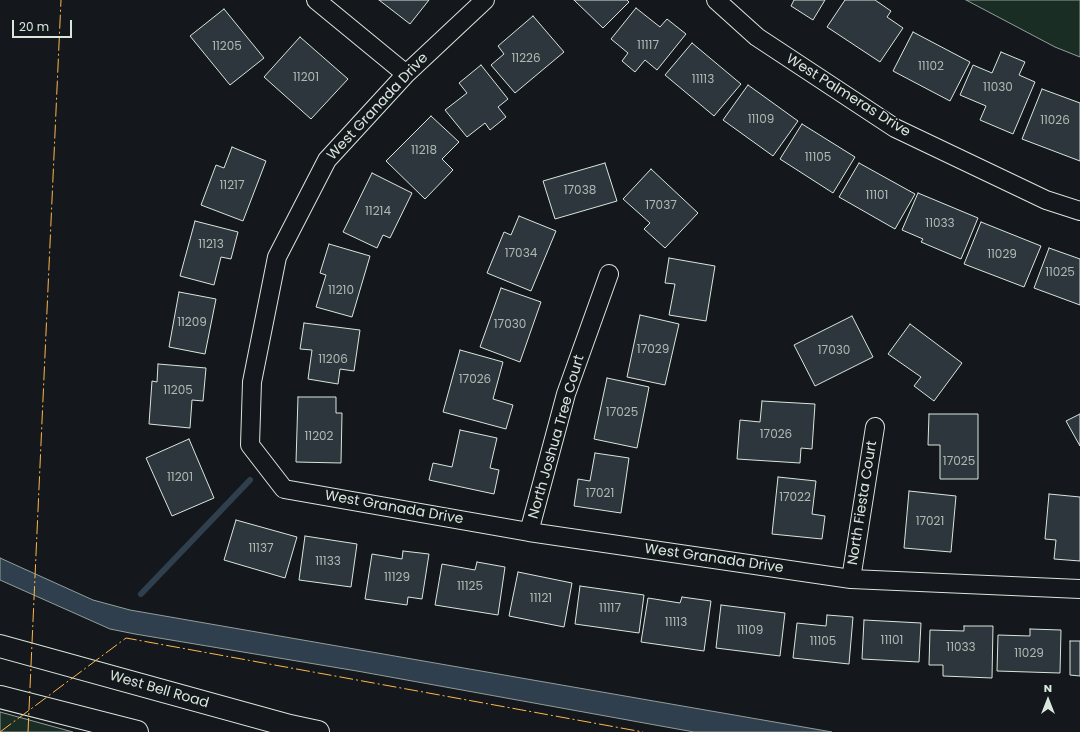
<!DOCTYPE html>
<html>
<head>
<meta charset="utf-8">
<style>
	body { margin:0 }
	#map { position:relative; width:1080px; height:732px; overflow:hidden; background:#14181c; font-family:Poppins,sans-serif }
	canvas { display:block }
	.north { position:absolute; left:1028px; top:680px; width:40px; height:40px; -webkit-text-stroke:3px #14181c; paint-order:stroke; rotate:0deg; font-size:11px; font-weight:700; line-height:16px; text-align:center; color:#d8e6dc }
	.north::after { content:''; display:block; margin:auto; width:14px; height:18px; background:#d8e6dc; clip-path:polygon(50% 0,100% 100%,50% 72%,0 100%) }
	.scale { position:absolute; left:12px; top:20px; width:60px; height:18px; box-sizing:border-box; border:2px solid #d8e6dc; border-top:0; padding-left:5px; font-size:12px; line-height:14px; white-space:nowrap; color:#d8e6dc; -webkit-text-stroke:3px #14181c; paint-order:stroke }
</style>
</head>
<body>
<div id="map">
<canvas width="1080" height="732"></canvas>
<div class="north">N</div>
<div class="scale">20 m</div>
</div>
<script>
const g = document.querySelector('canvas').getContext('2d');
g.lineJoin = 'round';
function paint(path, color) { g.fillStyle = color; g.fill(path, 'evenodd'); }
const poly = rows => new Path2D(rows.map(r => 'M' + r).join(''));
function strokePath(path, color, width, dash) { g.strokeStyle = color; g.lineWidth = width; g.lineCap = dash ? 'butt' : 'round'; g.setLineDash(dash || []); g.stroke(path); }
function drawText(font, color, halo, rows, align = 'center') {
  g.font = font + ' Poppins,sans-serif'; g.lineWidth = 3; g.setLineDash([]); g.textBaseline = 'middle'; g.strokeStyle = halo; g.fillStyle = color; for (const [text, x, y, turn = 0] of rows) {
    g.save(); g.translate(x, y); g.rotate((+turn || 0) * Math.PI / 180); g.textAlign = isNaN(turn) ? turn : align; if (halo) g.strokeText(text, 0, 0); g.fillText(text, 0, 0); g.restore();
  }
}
const green = poly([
	[966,0,1080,0,1080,57,1055,47,966,0],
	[0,712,73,732,0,732,0,712]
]);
paint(green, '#1a2d24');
strokePath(green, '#939e99', 1);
const water = poly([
	[0,558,93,600,130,610,832,732,694,732,357,671,135,634,110,629,0,580,0,558]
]);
paint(water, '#2f3f4d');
strokePath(water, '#939e99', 1);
strokePath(poly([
	[141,594,250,480]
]), '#2f3f4d', 6);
const building = poly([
	[379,0,429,0,410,24,379,0],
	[574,0,627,0,629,2,603,28,574,0],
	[794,0,825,0,813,20,791,6,794,0],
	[845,0,875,0,891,11,887,17,903,28,880,62,827,27,845,0],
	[636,8,660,27,667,19,686,34,657,70,645,60,635,72,622,61,628,53,611,39,636,8],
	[224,9,264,58,230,85,190,36,224,9],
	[533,16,564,52,515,93,491,65,504,54,498,46,533,16],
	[913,32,970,62,950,101,893,71,913,32],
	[300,37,348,79,311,119,264,77,300,37],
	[692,43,741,84,714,116,665,75,692,43],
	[1001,52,1025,62,1019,75,1035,82,1013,134,980,120,986,106,960,95,973,65,992,73,1001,52],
	[481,65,508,99,498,107,506,117,490,130,485,123,467,137,445,110,467,93,459,83,481,65],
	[748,85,798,121,773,156,723,120,748,85],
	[1042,89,1080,103,1080,161,1022,139,1042,89],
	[431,116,459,142,442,159,453,170,425,199,386,161,431,116],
	[802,124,855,157,833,193,780,159,802,124],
	[232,147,266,161,243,221,201,205,216,165,224,168,232,147],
	[605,163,617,201,555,219,543,181,605,163],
	[859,163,915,194,895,229,839,197,859,163],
	[651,169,698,213,665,248,644,229,650,223,623,199,651,169],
	[372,173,412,193,390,238,383,235,377,248,343,232,372,173],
	[918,193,978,218,961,259,921,242,923,239,902,230,918,193],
	[519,216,556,231,531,291,487,273,504,232,511,235,519,216],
	[195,221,238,232,231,259,221,257,214,285,180,276,195,221],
	[981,222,1041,246,1024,287,964,264,981,222],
	[329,244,370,256,352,317,316,307,326,275,320,273,329,244],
	[1049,248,1080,259,1080,305,1034,288,1049,248],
	[669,258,715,266,706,321,669,315,675,284,665,283,669,258],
	[501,288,541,302,520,362,480,347,501,288],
	[179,292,216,299,205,354,169,347,179,292],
	[640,315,679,324,665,385,627,377,640,315],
	[852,316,873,357,815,386,794,345,852,316],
	[304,323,360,330,354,371,340,369,338,384,308,379,312,350,300,349,304,323],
	[910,324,962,363,934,401,914,386,921,377,888,354,910,324],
	[460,350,503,362,493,399,513,405,506,429,443,412,460,350],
	[158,364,206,368,203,401,192,400,190,428,149,424,152,381,157,382,158,364],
	[607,378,649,387,637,448,594,439,607,378],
	[298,397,336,397,336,413,342,413,341,463,296,462,298,397],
	[762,401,815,404,812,449,801,448,800,463,737,459,740,420,760,422,762,401],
	[929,414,978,414,978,479,940,479,940,445,928,445,929,414],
	[1080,414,1080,446,1066,421,1080,414],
	[460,430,497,438,490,468,499,470,494,494,429,480,433,463,452,467,460,430],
	[189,439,214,498,172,516,146,458,189,439],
	[595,453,629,458,621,513,574,506,578,479,590,481,595,453],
	[778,477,816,481,812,514,825,516,822,539,772,534,778,477],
	[909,491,956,496,951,552,904,548,909,491],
	[1049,494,1080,497,1080,561,1054,559,1056,540,1045,539,1049,494],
	[236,520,297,537,285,578,224,560,236,520],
	[305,536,357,544,351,587,299,580,305,536],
	[403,551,429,554,422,599,408,597,407,605,365,599,372,554,402,559,403,551],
	[477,562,505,567,498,615,435,605,442,564,475,570,477,562],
	[518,572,572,583,564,627,509,616,518,572],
	[580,586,644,595,639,633,575,624,580,586],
	[682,597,711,601,704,651,641,642,648,598,680,603,682,597],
	[721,605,785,613,780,656,716,648,721,605],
	[827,615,853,617,849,664,793,658,797,623,826,626,827,615],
	[864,620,921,623,919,662,862,659,864,620],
	[964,626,993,626,992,678,943,676,943,665,929,665,930,630,964,631,964,626],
	[1030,629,1061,630,1060,673,997,671,998,635,1030,636,1030,629],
	[1070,641,1080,641,1080,676,1070,675,1070,641]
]);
paint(building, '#2c363c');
strokePath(building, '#d8e6dc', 1);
const minor = poly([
	[316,0,406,74],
	[485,0,406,74,327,160,277,257,252,382,250,445,284,489,529,532,851,579,1080,589],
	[716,0,757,37,895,128,1046,200,1080,211],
	[529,532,566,394,609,274],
	[851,579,875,427]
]);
const primary = poly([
	[0,646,290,726,318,732],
	[0,697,137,732]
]);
strokePath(minor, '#d8e6dc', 20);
strokePath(primary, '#d8e6dc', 24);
strokePath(minor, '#14181c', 18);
strokePath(primary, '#14181c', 22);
strokePath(poly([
	[0,732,126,638,643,732],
	[28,732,61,0]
]), '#ffb74d', 1, [14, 3, 2, 3]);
drawText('12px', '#adbab4', null, [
	["11117",648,46],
	["11205",227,47],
	["11226",526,59],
	["11102",931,67],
	["11201",306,78],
	["11113",703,80],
	["11030",998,88],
	["11109",761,120],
	["11026",1055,121],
	["11218",424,151],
	["11105",818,158],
	["11217",232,186],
	["17038",580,191],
	["11101",877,196],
	["17037",661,206],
	["11214",378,212],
	["11033",940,224],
	["11213",211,245],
	["17034",521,254],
	["11029",1002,255],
	["11025",1060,273],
	["11210",341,291],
	["11209",192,323],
	["17030",510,325],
	["17029",653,350],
	["17030",834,351],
	["11206",333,360],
	["17026",475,380],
	["11205",178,391],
	["17025",622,413],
	["17026",776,435],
	["11202",319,437],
	["17025",959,462],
	["11201",180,478],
	["17021",600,494],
	["17022",795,498],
	["17021",930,522],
	["11137",261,549],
	["11133",328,562],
	["11129",397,578],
	["11125",470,587],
	["11121",541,599],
	["11117",610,609],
	["11113",676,623],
	["11109",750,631],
	["11101",892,641],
	["11105",823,642],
	["11033",961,648],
	["11029",1029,654]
]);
drawText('14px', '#d8e6dc', '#14181c', [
	["West Palmeras Drive",848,96,32],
	["West Granada Drive",378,107,-47],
	["North Joshua Tree Court",557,437,-74],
	["North Fiesta Court",863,503,-81],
	["West Granada Drive",394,508,10],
	["West Granada Drive",714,559,8],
	["West Bell Road",159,690,16]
]);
</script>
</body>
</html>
